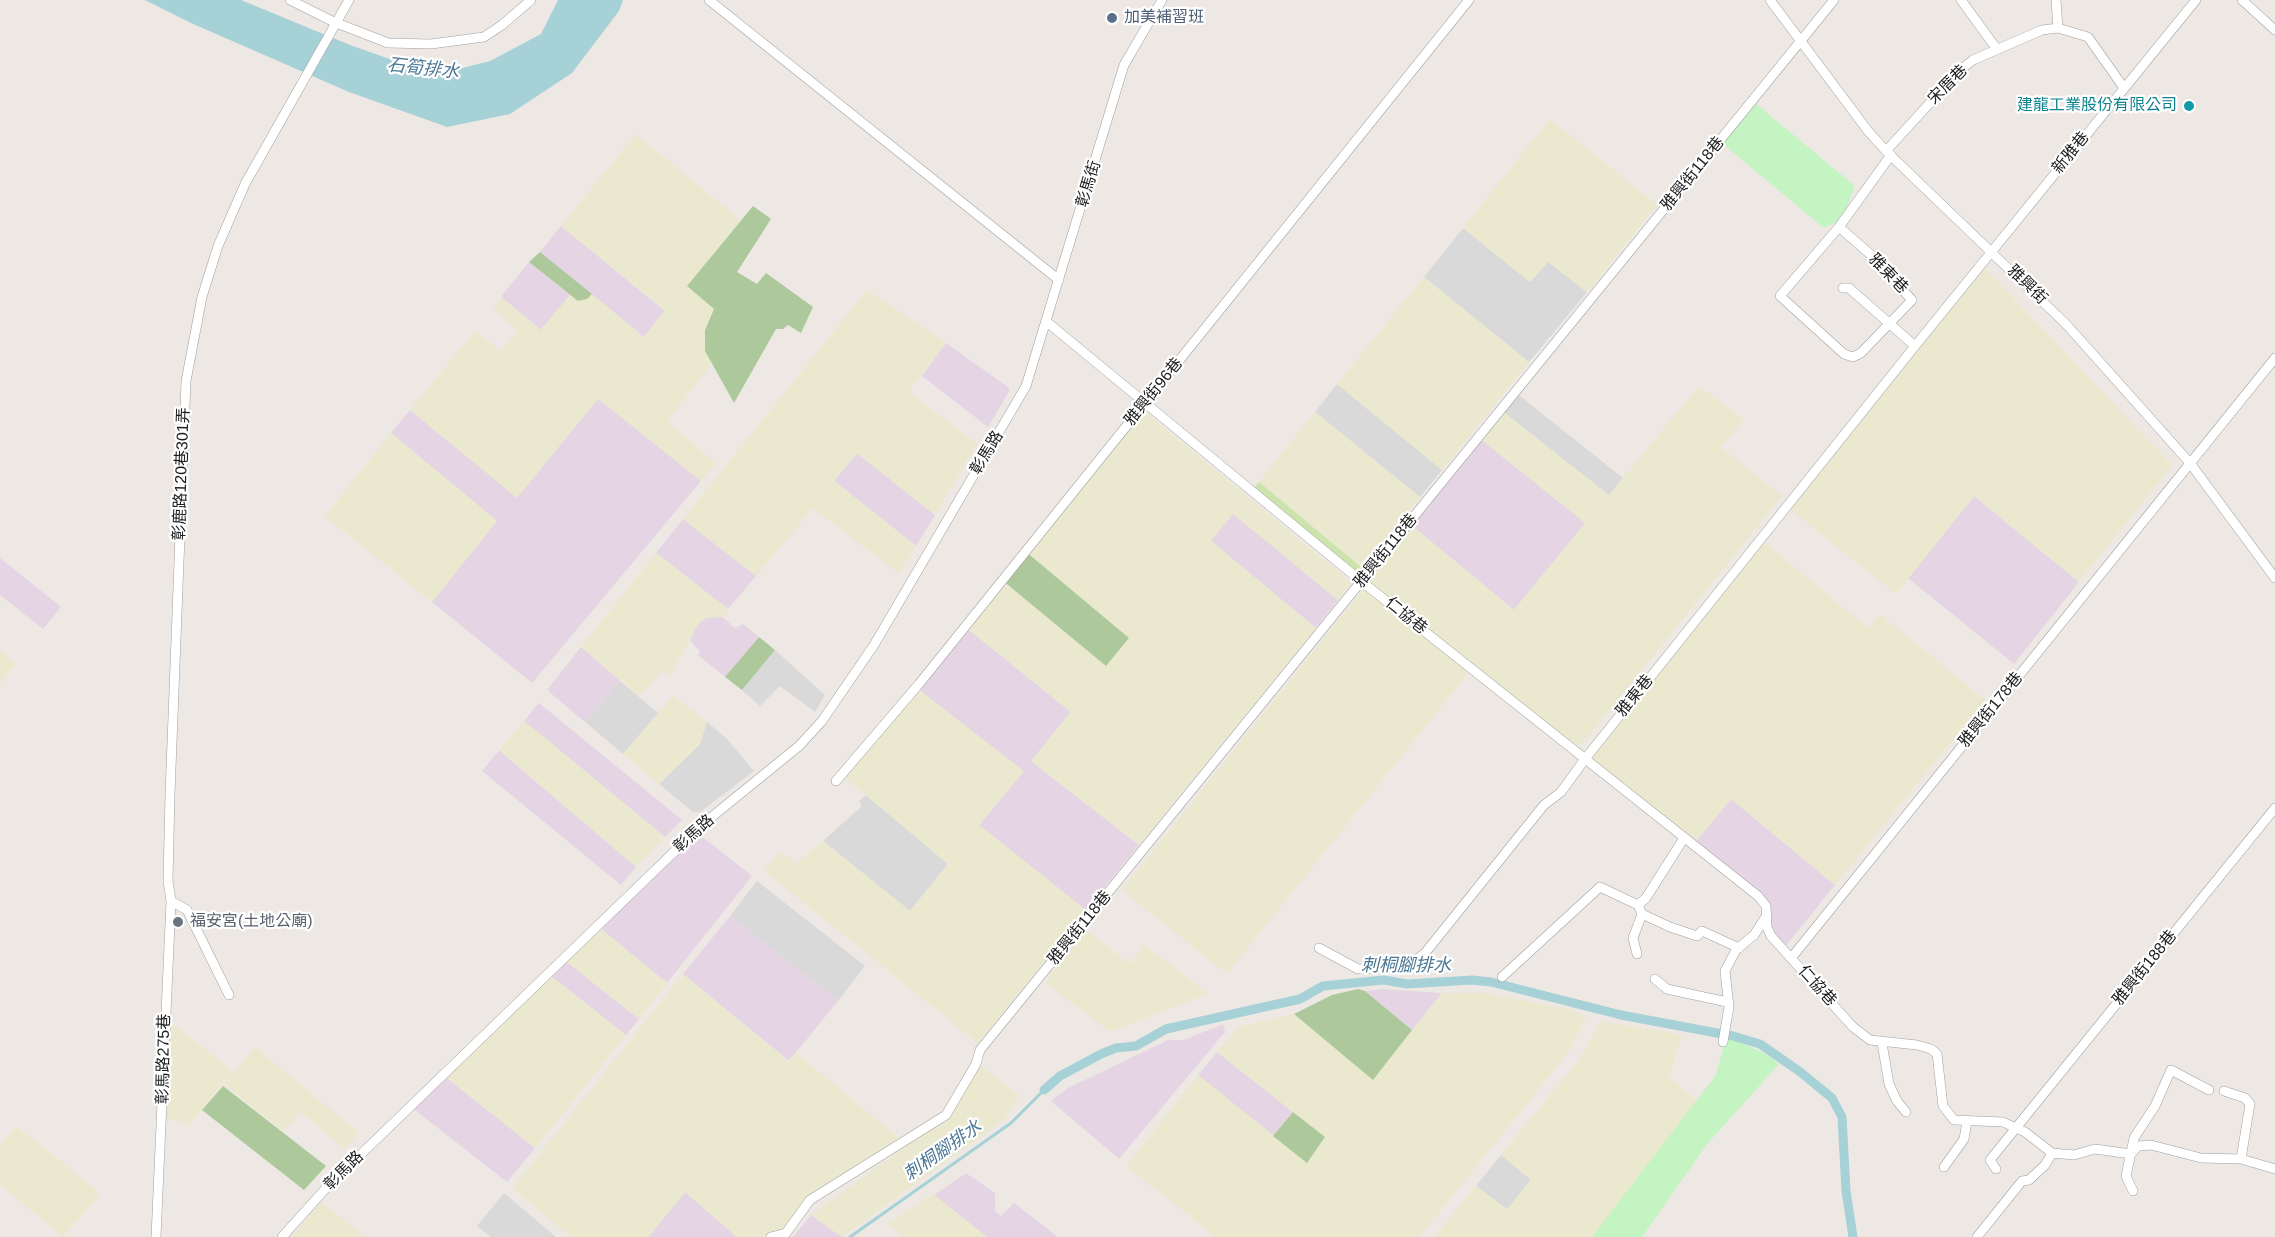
<!DOCTYPE html>
<html>
<head>
<meta charset="utf-8">
<style>
	body { margin:0 }
	canvas { display:block; background:#ede8e3 }
</style>
</head>
<body>
<canvas width="2275" height="1237"></canvas>
<script>
const g = document.querySelector('canvas').getContext('2d');
g.lineJoin = 'round';
function paint(path, color) { g.fillStyle = color; g.fill(path, 'evenodd'); }
const poly = rows => new Path2D(rows.map(r => 'M' + r).join(''));
function strokePath(path, color, width, dash) { g.strokeStyle = color; g.lineWidth = width; g.lineCap = dash ? 'butt' : 'round'; g.setLineDash(dash || []); g.stroke(path); }
function drawText(font, color, halo, rows, align = 'center') {
  g.font = font + ' Arial,"Noto Sans TC",sans-serif'; g.lineWidth = 4.5; g.setLineDash([]); g.textBaseline = 'middle'; g.strokeStyle = halo; g.fillStyle = color; for (const [text, x, y, turn = 0] of rows) {
    g.save(); g.translate(x, y); g.rotate((+turn || 0) * Math.PI / 180); g.textAlign = isNaN(turn) ? turn : align; if (halo) g.strokeText(text, 0, 0); g.fillText(text, 0, 0); g.restore();
  }
}
paint(poly([
	[1463,228,1530,282,1548,262,1587,292,1529,362,1424,277],
	[1337,384,1442,470,1420,497,1315,412],
	[1515,392,1623,478,1609,496,1501,410],
	[775,650,825,695,815,712,780,686,760,706,742,690],
	[620,681,658,713,623,754,585,722],
	[707,722,726,738,754,771,700,812,693,812,659,784,700,744],
	[866,795,948,864,910,911,823,841,862,806,859,801],
	[757,881,865,966,838,1001,730,916],
	[1501,1155,1531,1180,1507,1209,1476,1186],
	[504,1193,556,1237,491,1237,477,1226]
]), '#dad9d9');
paint(poly([
	[561,226,665,311,644,338,540,252],
	[529,262,570,295,541,330,501,297],
	[946,343,1008,387,1010,390,988,427,922,376],
	[598,398,701,481,532,683,432,602,497,521,391,433,410,410,517,497],
	[1479,438,1586,523,1514,610,1410,524],
	[857,453,935,515,916,546,834,481],
	[1974,496,2079,582,2014,664,1908,578],
	[1233,513,1338,600,1316,628,1210,541],
	[683,519,756,576,728,609,656,553],
	[0,558,61,607,43,629,0,595],
	[709,616,722,617,735,628,743,624,759,637,725,677,698,655,700,652,690,640,698,624],
	[964,626,1071,712,1031,761,1139,845,1086,910,979,825,1023,772,914,686],
	[581,647,620,681,585,722,547,690],
	[539,703,682,820,665,837,524,721],
	[499,750,636,867,621,885,482,771],
	[1731,799,1835,885,1784,948,1770,937,1760,901,1692,846],
	[695,831,752,876,667,983,595,925],
	[730,916,838,1001,789,1061,683,974],
	[562,958,639,1019,626,1035,547,973],
	[1382,989,1442,993,1412,1030,1365,991],
	[1223,1024,1225,1032,1119,1159,1051,1101,1068,1088,1168,1040,1184,1040],
	[1217,1052,1293,1112,1273,1136,1198,1075],
	[443,1075,535,1148,507,1182,411,1107],
	[966,1173,995,1193,995,1211,1001,1216,1014,1203,1058,1237,987,1237,934,1195],
	[685,1192,737,1237,648,1237],
	[811,1215,842,1237,793,1237]
]), '#e5d5e4');
paint(poly([
	[1550,119,1657,205,1587,292,1548,262,1530,282,1463,228],
	[636,134,740,220,687,286,714,309,707,322,704,337,711,365,667,421,716,463,701,481,598,399,517,498,410,410,475,331,501,352,518,330,493,309,501,297,541,330,570,295,578,301,587,299,592,294,644,337,665,310,561,226],
	[1983,266,2172,465,2079,582,1974,496,1896,594,1788,508],
	[1424,277,1529,362,1442,470,1337,384],
	[867,290,946,343,908,392,977,444,935,515,857,453,834,481,916,546,899,574,813,508,756,576,683,519],
	[1699,386,1744,420,1721,447,1782,496,1583,743,1571,747,1366,580,1410,524,1514,610,1585,523,1479,438,1501,410,1609,495],
	[1140,408,1352,583,1338,600,1233,514,1211,541,1316,628,1139,845,1031,761,1071,712,964,626,1002,580,1106,666,1129,639,1025,551],
	[1315,412,1420,497,1362,568,1259,482],
	[391,433,497,521,432,602,325,516],
	[1762,540,1868,628,1880,614,1985,700,1835,885,1731,799,1692,846,1586,760],
	[656,553,728,609,728,613,722,617,705,618,698,624,671,675,662,672,639,696,581,647],
	[1364,588,1469,672,1227,974,1122,890],
	[0,651,16,664,0,684],
	[914,686,1024,771,979,825,1086,910,978,1043,764,871,780,852,797,863,823,841,910,911,948,864,843,776],
	[673,696,707,722,700,744,659,784,623,754],
	[524,721,665,837,636,867,499,750],
	[595,924,667,983,639,1019,562,958],
	[1086,930,1130,964,1145,945,1208,994,1110,1032,1045,982],
	[547,973,626,1035,535,1148,443,1075],
	[683,974,788,1061,796,1053,900,1139,812,1201,782,1237,737,1237,685,1192,648,1237,571,1237,515,1190,514,1186],
	[1442,993,1484,993,1568,1009,1587,1016,1570,1049,1539,1089,1419,1237,1216,1237,1126,1166,1198,1075,1307,1162,1325,1137,1217,1052,1238,1027,1294,1014,1373,1079],
	[169,1021,232,1071,188,1127,181,1121,166,1119],
	[1601,1021,1682,1035,1669,1076,1697,1101,1596,1237,1434,1237,1476,1186,1507,1209,1531,1180,1501,1155,1579,1060],
	[255,1047,359,1133,345,1149,301,1112,283,1131,224,1084],
	[977,1063,1019,1095,1005,1119,842,1237,811,1215,947,1117],
	[16,1126,98,1191,97,1198,63,1237,0,1184,0,1146],
	[933,1194,987,1237,904,1237,887,1224],
	[321,1202,365,1237,291,1237]
]), '#eae9cf');
paint(poly([
	[1259,482,1362,568,1356,573,1254,488]
]), '#cde3ac');
paint(poly([
	[753,206,771,219,737,272,757,284,766,273,813,307,801,333,788,325,783,329,776,329,734,403,705,351,705,330,714,309,687,286],
	[540,252,592,294,587,299,578,301,529,262],
	[1025,551,1129,638,1106,666,1002,580],
	[759,637,775,650,742,690,725,677],
	[1358,989,1365,991,1412,1030,1373,1080,1294,1014,1332,995],
	[223,1086,326,1166,304,1190,202,1110],
	[1293,1112,1325,1137,1307,1163,1273,1136]
]), '#adc99b');
paint(poly([
	[1756,104,1855,186,1842,219,1824,228,1723,144],
	[1727,1035,1769,1056,1779,1064,1707,1144,1642,1237,1592,1237,1716,1075]
]), '#c3f4c2');
paint(poly([
	[145,0,241,0,350,45,435,75,490,61,541,34,558,0,623,0,619,11,572,73,510,114,447,127,349,92,191,23]
]), '#a6d1d7');
strokePath(poly([
	[850,1237,1011,1123,1044,1090]
]), '#a6d1d7', 3);
strokePath(poly([
	[1044,1090,1060,1076,1101,1054,1116,1048,1136,1046,1166,1029,1300,999,1323,986,1384,980,1407,984,1472,980,1491,982,1621,1015,1733,1036,1760,1044,1799,1071,1832,1098,1842,1117,1846,1191,1853,1237]
]), '#a6d1d7', 9);
const minor = poly([
	[290,0,334,22,388,43,431,44,484,37,502,25,531,0],
	[709,0,1059,280],
	[1770,0,1868,131,1886,151,2066,324,2190,463,2275,578],
	[1961,0,1996,48],
	[2056,0,2058,28],
	[2242,0,2275,30],
	[1886,151,1959,71,1973,60,2042,30,2058,28,2088,37,2124,88],
	[1839,227,1886,268,1895,282,1912,300,1861,353,1853,357,1844,354,1780,296,1839,227,1891,155],
	[1843,288,1849,288,1915,346],
	[1047,322,1361,581,1758,896,1766,906,1767,927,1771,936,1853,1027,1870,1040,1917,1045,1931,1049,1937,1054,1943,1106,1954,1120,2003,1122,2025,1132,2052,1153,2074,1155,2095,1149,2131,1154,2138,1146,2151,1145,2201,1158,2241,1159,2275,1169],
	[836,781,919,684,1469,0],
	[171,901,187,910,229,995],
	[1638,905,1642,914,1670,927,1697,936,1702,931,1739,948],
	[1319,948,1358,969,1407,967,1425,953,1544,805,1561,792,1585,759,1915,346,2196,0],
	[1637,954,1633,938,1642,914],
	[1792,957,2275,358],
	[1502,977,1600,887,1638,905,1646,898,1684,838],
	[1655,979,1667,989,1727,1002],
	[1723,1042,1729,1007,1725,971,1736,950,1754,935,1767,915],
	[1882,1043,1889,1084,1897,1101,1906,1112],
	[2224,1091,2245,1098,2250,1104,2241,1159],
	[1944,1167,1964,1139,1967,1122],
	[1996,1169,1990,1160,2275,808],
	[2133,1191,2126,1176,2134,1138,2155,1106,2171,1070,2209,1090],
	[156,1237,171,901,168,881,170,794,186,381,202,297,218,246,245,184,349,0],
	[282,1237,327,1187,703,824,799,746,822,721,874,645,1026,386,1124,65,1162,0],
	[771,1237,786,1233,810,1200,946,1115,976,1064,980,1050,1834,0],
	[1977,1237,2022,1181,2029,1180,2045,1165,2052,1153]
]);
strokePath(minor, '#a0a0a0', 10);
strokePath(minor, '#fff', 9);
for (const [x, y, r, color] of [
	[1112,18,6,"#5c6f8a"],
	[2189,106,6,"#0f9aa8"],
	[178,922,6,"#6b7280"]
]) { const dot = new Path2D(); dot.arc(x, y, r, 0, 2 * Math.PI); g.fillStyle = color; g.fill(dot); strokePath(dot, '#fff', 2); }
drawText('16px', '#4e5e75', '#fff', [
	["加美補習班",1124,18]
], 'left');
drawText('16px', '#1c1c1c', '#fff', [
	["宋厝巷",1948,85,-45],
	["新雅巷",2071,153,-51],
	["雅興街118巷",1693,174,-51],
	["彰馬街",1089,184,-73],
	["雅東巷",1888,274,46],
	["雅興街",2027,285,44],
	["雅興街96巷",1154,392,-51],
	["彰馬路",987,453,-59],
	["彰鹿路120巷301弄",182,474,-88],
	["雅興街118巷",1386,551,-51],
	["仁協巷",1406,616,39],
	["雅東巷",1635,696,-51],
	["雅興街178巷",1991,710,-51],
	["彰馬路",694,834,-42],
	["雅興街118巷",1080,928,-51],
	["雅興街188巷",2145,968,-51],
	["仁協巷",1817,986,48],
	["彰馬路275巷",164,1059,-89],
	["彰馬路",344,1171,-45]
]);
drawText('16px', '#0d838f', '#fff', [
	["建龍工業股份有限公司",2177,106]
], 'right');
drawText('16px', '#5b616d', '#fff', [
	["福安宮(土地公廟)",190,922]
], 'left');
drawText('italic 18px', '#4b7794', '#fff', [
	["石筍排水",423,69,6],
	["刺桐腳排水",1406,966],
	["刺桐腳排水",943,1151,-35]
]);
</script>
</body>
</html>
